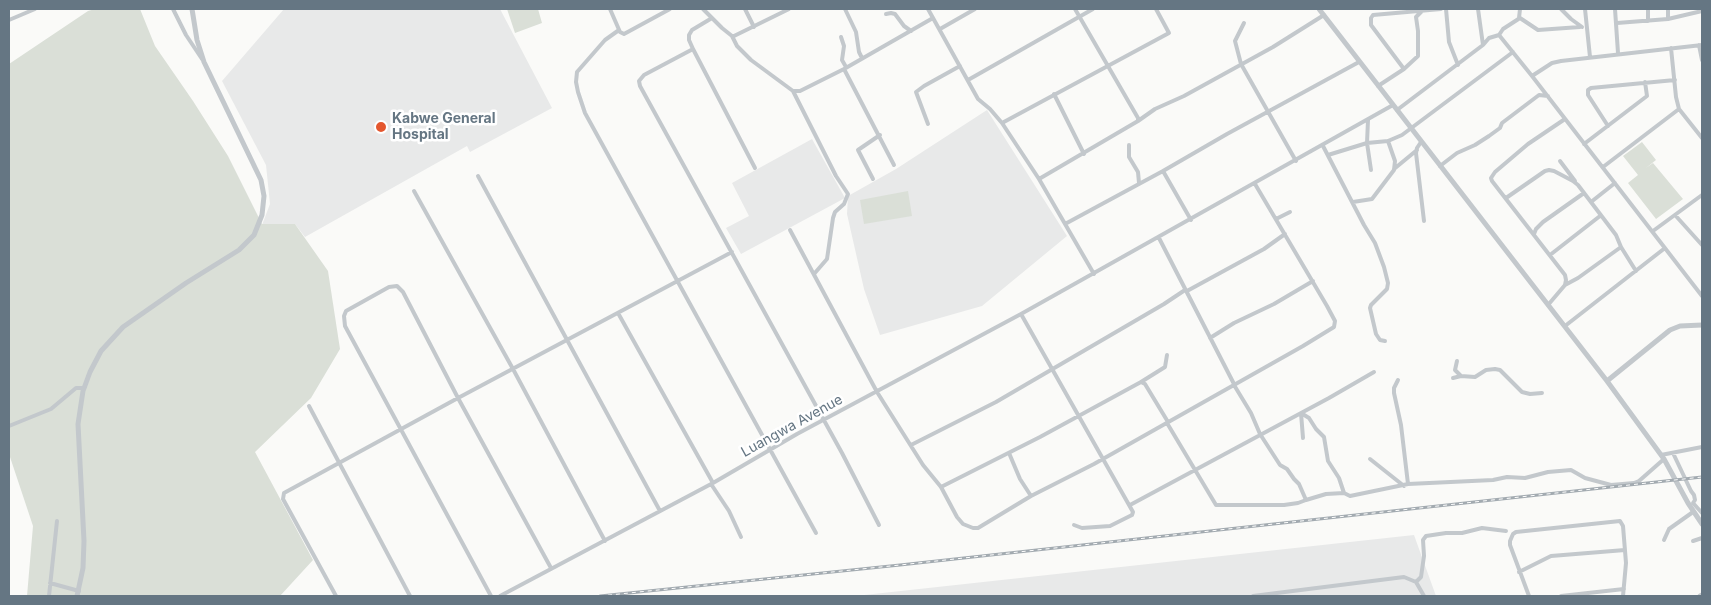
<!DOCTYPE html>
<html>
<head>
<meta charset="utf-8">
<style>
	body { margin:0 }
	#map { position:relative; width:1711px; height:605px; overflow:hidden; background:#fafaf8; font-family:Inter,sans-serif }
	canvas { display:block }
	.frame { position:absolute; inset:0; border:10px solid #657683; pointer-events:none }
</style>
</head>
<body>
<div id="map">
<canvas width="1711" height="605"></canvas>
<div class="frame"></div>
</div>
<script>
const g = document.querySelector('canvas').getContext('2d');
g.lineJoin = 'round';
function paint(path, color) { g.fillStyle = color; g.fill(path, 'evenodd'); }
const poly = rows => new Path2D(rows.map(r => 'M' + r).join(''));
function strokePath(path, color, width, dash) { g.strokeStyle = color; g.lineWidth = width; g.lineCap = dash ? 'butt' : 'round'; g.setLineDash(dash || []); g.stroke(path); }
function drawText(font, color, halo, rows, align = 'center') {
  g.font = font + ' Inter,sans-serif'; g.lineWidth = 5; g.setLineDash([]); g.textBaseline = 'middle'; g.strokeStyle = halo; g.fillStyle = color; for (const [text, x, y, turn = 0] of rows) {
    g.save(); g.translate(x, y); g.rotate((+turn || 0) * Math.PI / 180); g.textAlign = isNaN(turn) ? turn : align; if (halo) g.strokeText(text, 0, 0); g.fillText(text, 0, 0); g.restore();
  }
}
paint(poly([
	[284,9,500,9,552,108,470,152,467,146,305,237,295,224,262,225,270,204,266,165,222,81],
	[987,110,1067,236,982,306,880,335,864,289,847,214,848,196,896,169],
	[812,139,845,198,741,254,726,228,749,216,732,183],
	[1414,535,1436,596,855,596]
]), '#e8e9e9');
paint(poly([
	[95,9,140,9,155,46,193,101,228,156,262,224,295,224,328,271,340,349,311,398,255,452,313,560,280,596,27,596,33,526,9,454,9,64,88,11],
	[507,9,538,9,542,23,515,33],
	[1642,142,1656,160,1646,168,1653,163,1683,199,1656,219,1628,183,1638,175,1623,156],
	[908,191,912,216,864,224,860,200]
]), '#dadfd7');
strokePath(poly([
	[173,9,186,35,202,59],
	[610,9,620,32,624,34,670,9],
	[703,9,722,28,732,36,734,36,789,9],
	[745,9,754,27],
	[845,9,856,32,859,52,862,58],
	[928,9,978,99,990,109,1002,123,1039,179,1094,274],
	[1446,9,1449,42,1458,65],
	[1561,9,1571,19,1582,27],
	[1585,9,1590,57],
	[1615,9,1618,53],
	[1648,9,1648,21],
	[1668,9,1668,19],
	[886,14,891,13,895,14,904,26,911,31],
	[1519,18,1520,9],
	[9,20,35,9],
	[1244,23,1235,41,1241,64,1296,161],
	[1617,23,1668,19,1702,11],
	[940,29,975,9],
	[619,30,605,40,577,72,576,82,578,92,585,113,816,533],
	[1499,35,1532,76,1702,296],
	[732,36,737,46,751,60,793,91,800,91,844,69,933,18],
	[841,37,844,46,842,60,846,67],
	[1483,45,1489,38,1499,35,1503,29,1520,18,1538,30,1580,27],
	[1699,45,1702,60],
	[1671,48,1676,97,1679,109,1702,138],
	[693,49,689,40,689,35,692,30,712,18],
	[844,69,894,165],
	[1404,69,1371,25,1371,18,1373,15,1441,9],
	[1532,76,1552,63,1561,61,1702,45],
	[968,80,1093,9],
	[1378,86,1404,69,1418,56,1418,31,1416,17,1422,11],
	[793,91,836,176,848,194,844,204,835,212,833,218,827,259,814,274],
	[1054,94,1084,154],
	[1397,110,1483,45,1478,9],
	[1368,120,1367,143,1371,170],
	[1138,121,1155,109,1184,96,1273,47,1324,15],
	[1002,123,1169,33,1156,9],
	[928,124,916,92,924,86,960,66],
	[1608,126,1588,95,1588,90,1591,88,1675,80],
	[1421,142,1417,148,1416,153,1424,221],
	[1584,144,1647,96,1645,82],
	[1129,145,1129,157,1138,172,1139,183],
	[1323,146,1364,225,1375,243,1384,267,1388,283,1387,289,1371,305,1370,308,1376,334,1380,340,1385,341],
	[1328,155,1367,143,1388,141,1402,135,1513,52],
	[1560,161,1575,181],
	[1440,166,1457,153,1475,145,1489,136,1500,128,1502,123,1539,95,1548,96],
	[1603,167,1679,109],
	[755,168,693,49,644,75,639,81,640,86,842,453,879,525],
	[1394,169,1417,150],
	[1163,171,1191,220],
	[478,176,660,511],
	[873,179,858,150,880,135],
	[1039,179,1138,121,1138,118,1075,9],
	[414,191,513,369,605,541],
	[1506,198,1545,171,1549,170,1554,171,1573,181,1578,185,1616,235,1621,247,1636,271],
	[1353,202,1372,199,1394,170,1395,161,1388,141],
	[1591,202,1615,183],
	[1675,215,1702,245],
	[1276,219,1290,212],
	[1065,224,1163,171,1227,134,1359,62],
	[790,230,877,392,923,465,941,487,957,517,963,524,973,528,978,528,1031,496,1094,464,1303,346,1334,327,1335,321,1327,306,1255,184],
	[1653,231,1702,195],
	[1534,234,1536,229,1543,222,1584,193],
	[1159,238,1234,384],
	[1550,255,1600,216],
	[1565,285,1578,278,1621,247],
	[1187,291,1264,249,1285,234],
	[1548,305,1565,285,1566,280,1565,275,1492,181,1491,178,1495,172,1528,144,1565,119],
	[618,313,713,483],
	[1021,314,1133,512,1132,515,1110,526,1082,528,1074,525],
	[1565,326,1665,248],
	[1210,338,1234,323,1274,304,1313,281],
	[1457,361,1455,370,1461,376,1475,377,1486,370,1495,369,1500,370,1522,392,1530,394,1542,393],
	[1453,378,1461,376],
	[1398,380,1394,388,1394,393,1401,425,1408,484],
	[1141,382,1165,367,1167,355],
	[1234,385,1251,413,1260,434,1280,465,1287,469,1294,479,1299,484,1306,500,1326,494,1344,493],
	[309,406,410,596],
	[1167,423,1216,505,1284,505,1298,503,1306,500],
	[9,426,51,409,76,388,84,388],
	[1303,438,1301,413,1309,418,1316,429,1324,437,1328,461,1339,478,1344,493,1350,496,1408,484,1493,480,1507,477,1525,478,1548,472,1571,470,1585,478,1611,485,1634,483,1639,481,1664,459],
	[911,445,996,402,1164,304,1185,290],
	[1009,453,1020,479,1031,496],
	[1673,453,1691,491,1694,495,1695,500,1693,503,1702,513],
	[1661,455,1702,447],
	[1370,459,1404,486],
	[711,484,729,511,741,537],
	[941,487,1040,437,1141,382,1145,384,1168,422],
	[1130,505,1329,398,1374,372],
	[1664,540,1669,529,1693,512],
	[1693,541,1702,538],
	[1519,572,1551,556,1625,550],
	[1416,582,1421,577,1424,556,1423,540,1426,536,1446,533,1462,533,1482,528,1506,531],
	[50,583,79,591],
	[49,596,57,521],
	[336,596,283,499,284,493,458,398,732,252],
	[491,596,345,326,344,316,346,311,389,287,397,286,403,292,458,398,551,568],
	[500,596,713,483,797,434,1021,314,1393,105],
	[1253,596,1404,577,1416,582,1424,596],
	[1529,596,1510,545,1510,541,1513,534,1516,532,1620,521,1623,526,1626,563,1623,596],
	[1561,596,1624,589]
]), '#c3c8cc', 4);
strokePath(poly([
	[1319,9,1607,381],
	[1702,325,1680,326,1670,330,1607,381,1664,459,1688,503,1702,524],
	[77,596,83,568,84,541,78,424,83,391,90,372,101,351,123,327,186,283,239,250,254,235,262,215,264,196,261,180,204,62,197,40,192,9],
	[1700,596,1702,595]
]), '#c3c8cc', 5);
const rail = poly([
	[600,596,900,565,1702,477]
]);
strokePath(rail, '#a2aab0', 3);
strokePath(rail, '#fff', 1, [4]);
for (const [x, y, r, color] of [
	[381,127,6,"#e4572e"]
]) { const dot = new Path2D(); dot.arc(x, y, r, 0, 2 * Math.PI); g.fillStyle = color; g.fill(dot); strokePath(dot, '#fff', 2); }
drawText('bold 14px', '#657683', '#fff', [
	["Kabwe General",392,119],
	["Hospital",392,135]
], 'left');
drawText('14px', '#657683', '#fff', [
	["Luangwa Avenue",792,426,-29]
]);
</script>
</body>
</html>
